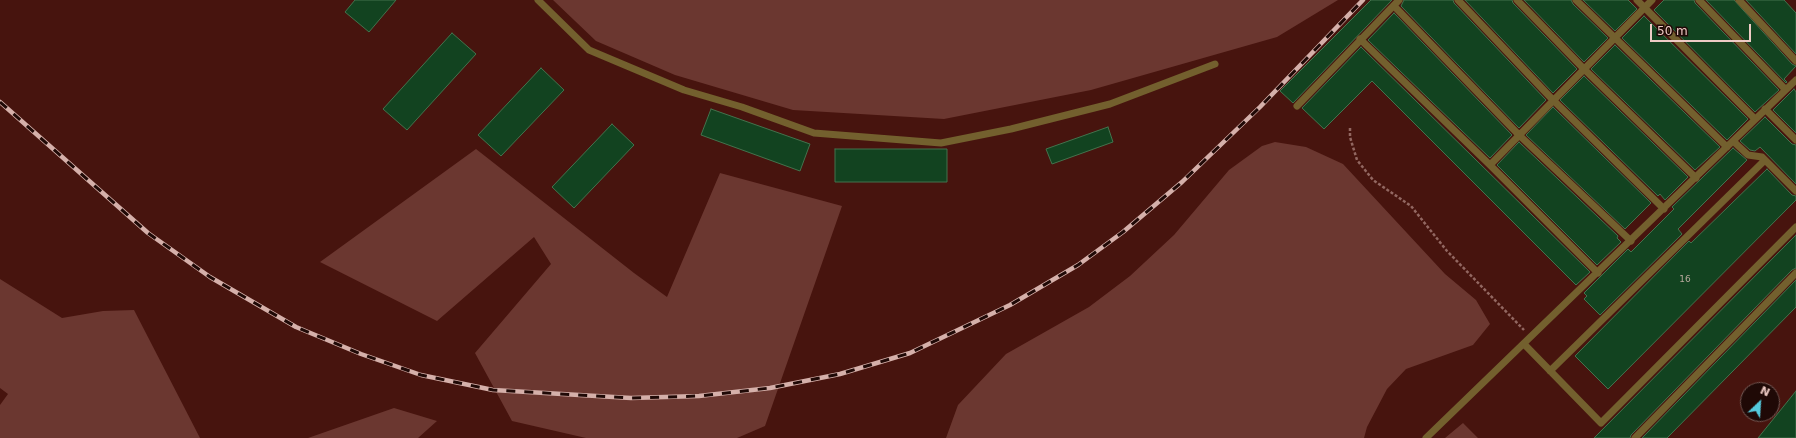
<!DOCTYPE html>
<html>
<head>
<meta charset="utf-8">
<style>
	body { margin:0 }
	#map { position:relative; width:1796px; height:438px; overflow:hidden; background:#47140e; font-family:"DejaVu Sans",sans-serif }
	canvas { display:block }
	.north { position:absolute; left:1740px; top:382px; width:40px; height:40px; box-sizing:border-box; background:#1f0906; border:1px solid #725752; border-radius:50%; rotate:25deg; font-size:11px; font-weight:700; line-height:16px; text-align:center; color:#eecbc5 }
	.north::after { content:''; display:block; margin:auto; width:14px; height:18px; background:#54cadd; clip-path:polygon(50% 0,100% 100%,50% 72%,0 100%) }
	.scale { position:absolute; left:1650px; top:24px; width:101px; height:18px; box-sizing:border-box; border:2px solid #eecbc5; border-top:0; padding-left:5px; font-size:12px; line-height:14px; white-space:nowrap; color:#eecbc5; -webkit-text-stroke:3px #1f0906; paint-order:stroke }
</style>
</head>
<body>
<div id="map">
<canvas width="1796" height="438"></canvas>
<div class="north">N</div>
<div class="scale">50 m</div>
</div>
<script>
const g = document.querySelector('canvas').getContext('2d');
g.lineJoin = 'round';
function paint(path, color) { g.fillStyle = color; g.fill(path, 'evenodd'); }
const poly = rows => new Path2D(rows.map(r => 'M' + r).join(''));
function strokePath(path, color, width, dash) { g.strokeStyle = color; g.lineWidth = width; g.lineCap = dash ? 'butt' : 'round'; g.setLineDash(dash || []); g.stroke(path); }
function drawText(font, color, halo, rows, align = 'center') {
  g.font = font + ' "DejaVu Sans",sans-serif'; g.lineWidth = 4; g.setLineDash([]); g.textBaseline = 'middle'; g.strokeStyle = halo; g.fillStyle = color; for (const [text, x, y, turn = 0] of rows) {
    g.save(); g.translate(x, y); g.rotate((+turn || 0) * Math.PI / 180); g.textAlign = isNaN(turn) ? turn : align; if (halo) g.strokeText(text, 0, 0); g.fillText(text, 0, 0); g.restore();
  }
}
paint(poly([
	[553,0,1338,0,1277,37,1091,90,944,119,793,110,675,75,596,41],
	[1275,142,1306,147,1343,164,1445,274,1476,300,1490,324,1473,345,1406,369,1387,389,1367,427,1364,438,946,438,958,405,1006,354,1089,307,1130,276,1174,235,1229,170,1262,146],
	[476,149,634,273,667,297,720,173,842,206,765,426,737,438,586,438,512,421,475,353,551,264,534,237,437,321,320,262],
	[0,279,62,318,103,311,134,310,200,438,0,438,0,405,8,394,0,388],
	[394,408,437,421,418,438,308,438],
	[1463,423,1478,438,1445,438]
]), '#6b3730');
const building = poly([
	[355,0,396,0,369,32,345,12,355,0],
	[1371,0,1392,0,1293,103,1280,91,1371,0],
	[1404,0,1453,0,1454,3,1546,100,1519,128,1401,6,1404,0],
	[1465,0,1512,0,1513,3,1577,69,1553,93,1465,0],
	[1524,0,1571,0,1573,4,1608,38,1584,62,1524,0],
	[1583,0,1628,0,1637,9,1615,31,1583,0],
	[1664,0,1694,0,1695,3,1779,90,1755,112,1654,10,1664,0],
	[1706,0,1734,0,1792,64,1796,66,1784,79,1787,82,1786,83,1706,0],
	[1746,0,1784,0,1796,13,1796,54,1746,0],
	[1394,13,1512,135,1490,158,1368,40,1394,13],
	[1644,16,1748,119,1727,140,1622,38,1644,16],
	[452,33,476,54,407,130,383,109,452,33],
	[1615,45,1720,147,1695,170,1591,69,1615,45],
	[1361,47,1590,272,1576,285,1372,81,1324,129,1302,108,1361,47],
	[541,68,564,90,501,156,478,135,541,68],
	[1584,76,1688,177,1665,200,1660,194,1658,196,1560,100,1584,76],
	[1794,89,1796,92,1796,133,1773,110,1794,89],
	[1553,107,1651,203,1625,229,1526,135,1553,107],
	[711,109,810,144,800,171,701,135,711,109],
	[1765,117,1792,144,1796,145,1796,184,1760,147,1755,151,1750,150,1740,141,1765,117],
	[612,124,634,145,574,208,552,187,612,124],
	[1108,127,1113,142,1052,164,1046,149,1108,127],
	[1519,142,1618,236,1617,238,1621,242,1597,265,1497,165,1519,142],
	[1733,148,1747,160,1678,229,1682,234,1600,315,1584,299,1587,296,1584,293,1628,249,1631,252,1674,209,1672,207,1733,148],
	[835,149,947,149,947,182,835,182,835,149],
	[1767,169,1792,195,1796,196,1796,200,1608,389,1575,356,1689,241,1691,243,1767,169],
	[1796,235,1796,268,1792,270,1631,435,1630,438,1594,438,1796,235],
	[1796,280,1796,307,1667,438,1642,438,1796,280],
	[1796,391,1796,438,1758,438,1796,391]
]);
paint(building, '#124320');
strokePath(building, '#43734d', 1);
strokePath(poly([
	[1350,128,1350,137,1357,160,1373,180,1411,206,1447,251,1524,330]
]), '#926761', 2.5, [3, 2]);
strokePath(poly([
	[538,0,589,50,684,90,742,107,814,133,941,143,1011,129,1110,104,1215,64],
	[1458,0,1553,100,1664,209],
	[1517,0,1584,69,1696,178],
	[1576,0,1727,147],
	[1637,0,1755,119],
	[1699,0,1785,89],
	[1739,0,1796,61],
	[1394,6,1519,135,1631,241],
	[1360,39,1490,165,1598,273],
	[1297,106,1399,0],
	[1765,109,1796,140],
	[1733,141,1748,155,1762,157,1796,191],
	[1490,165,1652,0],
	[1524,344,1601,423,1796,227],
	[1550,371,1765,160],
	[1426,438,1796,80],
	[1635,438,1796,273]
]), '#73602e', 7);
const rail = poly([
	[0,102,148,233,210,277,296,327,361,354,421,375,493,390,631,398,699,396,770,388,840,374,910,353,1010,305,1078,265,1123,232,1182,182,1260,107,1363,0]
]);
strokePath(rail, '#d5b0aa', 4.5);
strokePath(rail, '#1f0906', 3, [9]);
drawText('9px', '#b7a99c', null, [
	["16",1685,280]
]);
</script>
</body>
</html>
